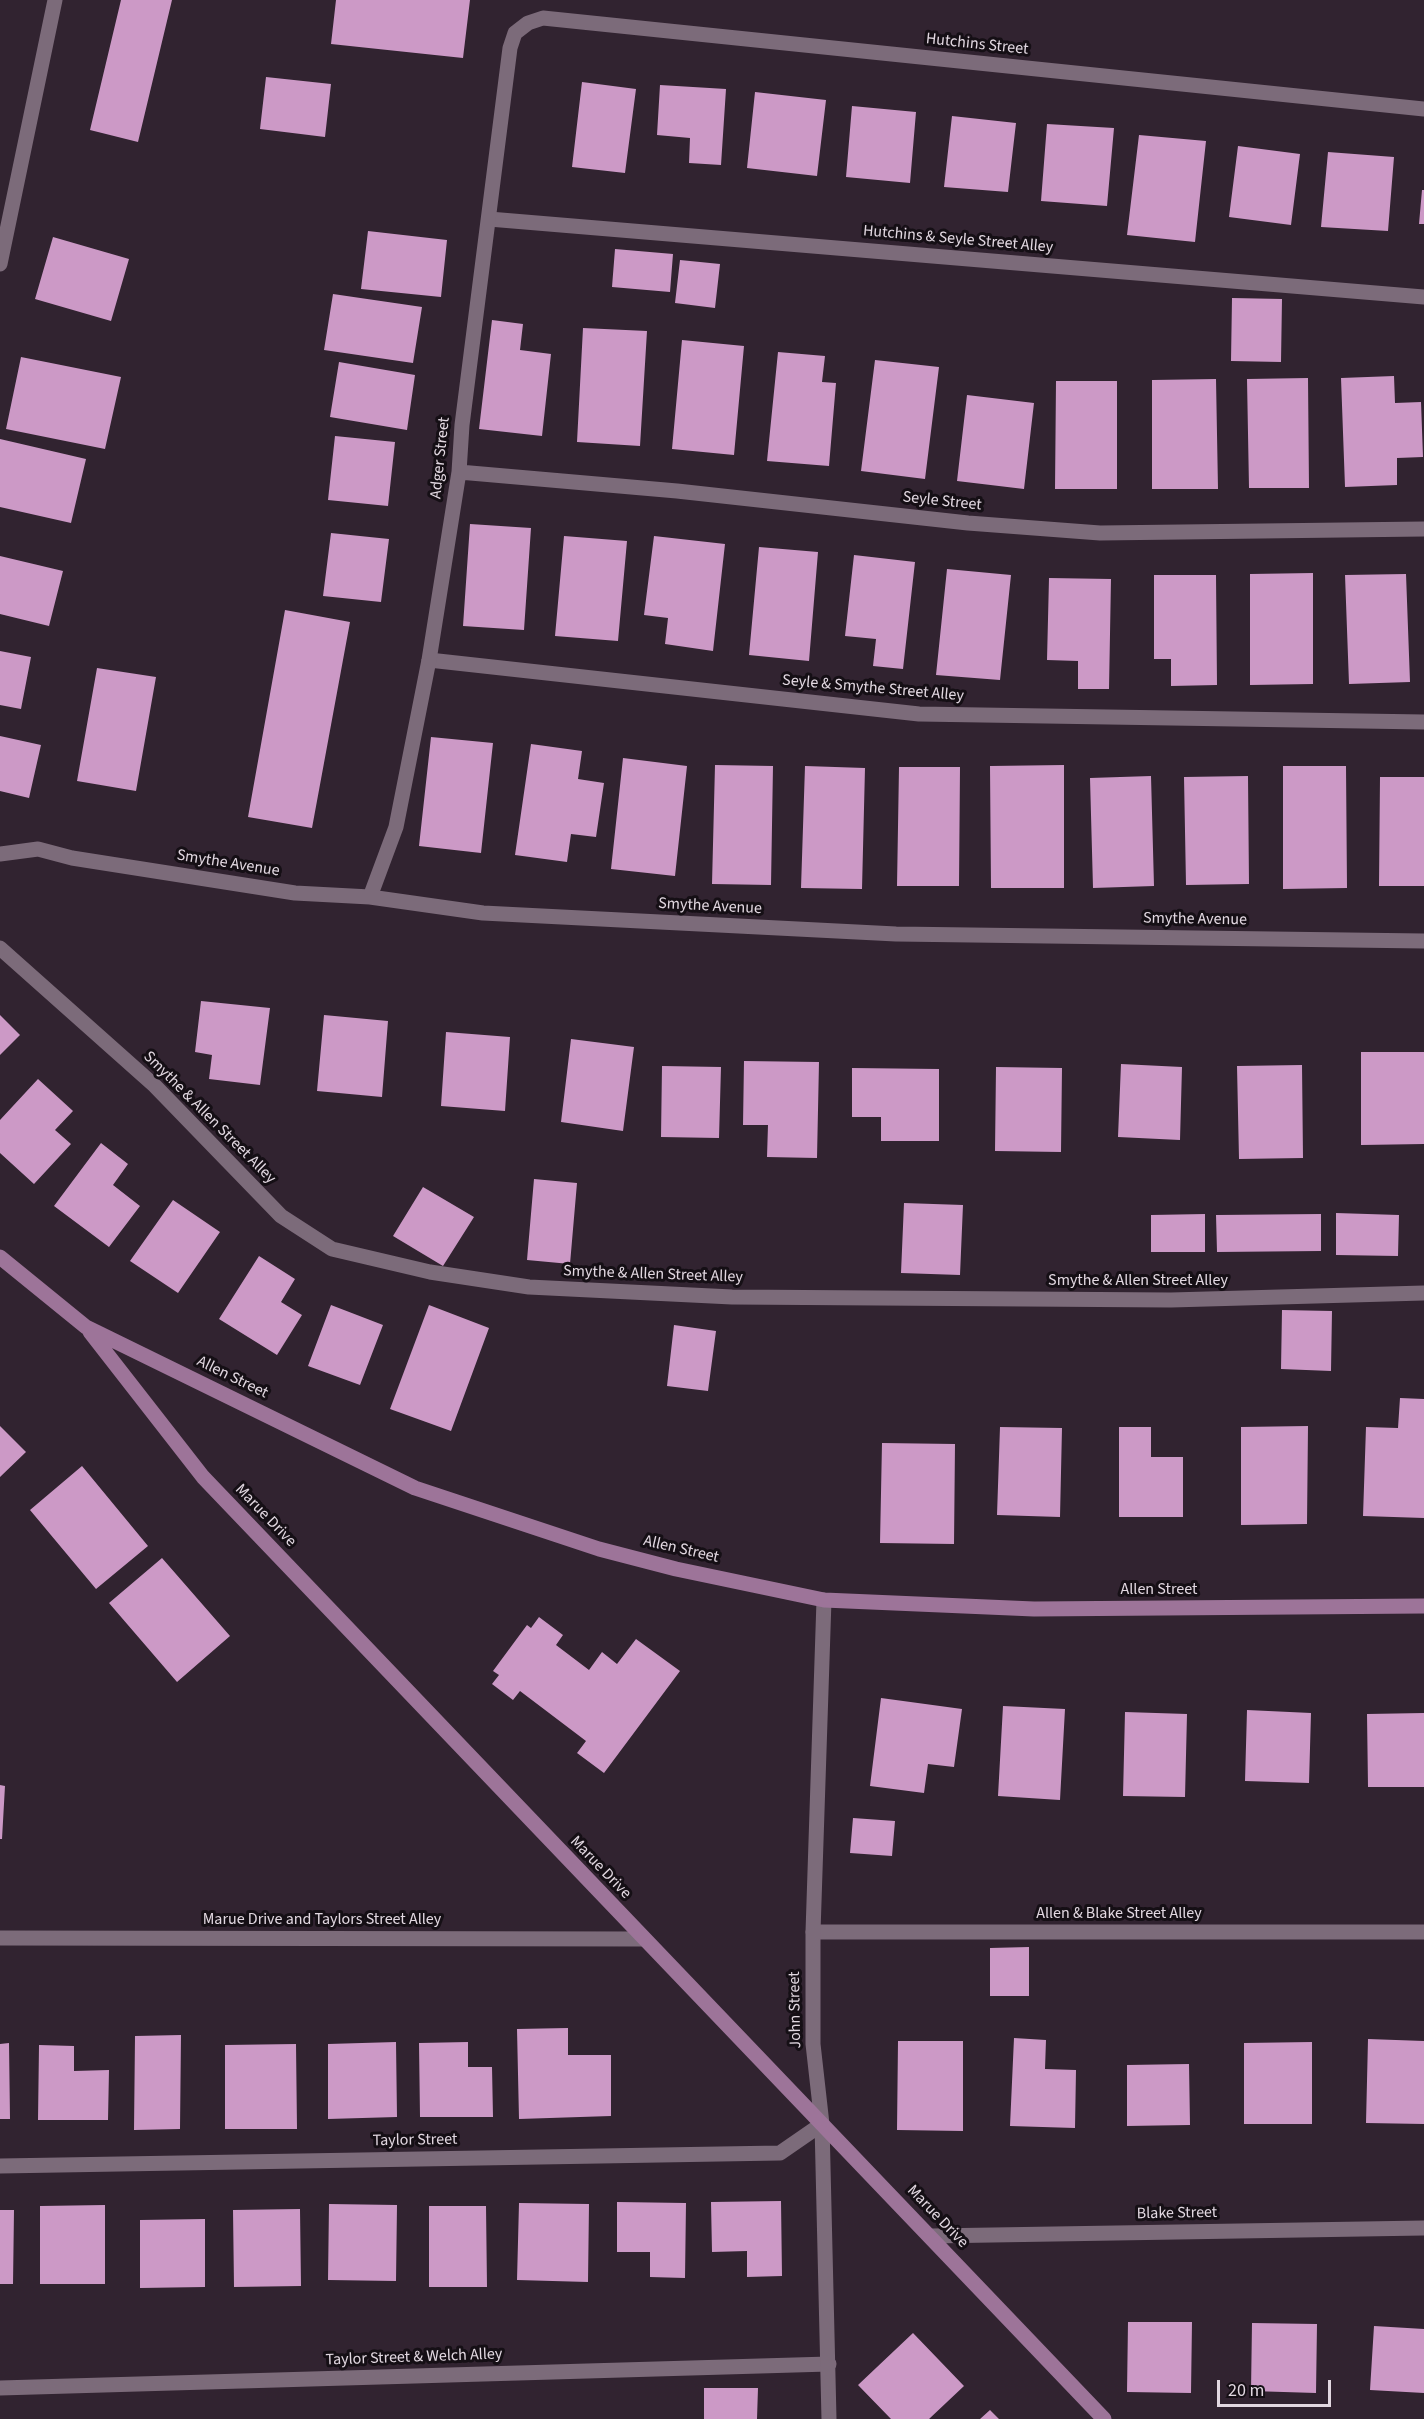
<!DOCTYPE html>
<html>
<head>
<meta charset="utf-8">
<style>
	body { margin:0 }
	#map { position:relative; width:1424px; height:2419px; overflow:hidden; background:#312330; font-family:"Source Sans 3",sans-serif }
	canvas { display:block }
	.scale { position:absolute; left:1217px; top:2380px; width:114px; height:27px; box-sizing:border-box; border:3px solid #e2d8e1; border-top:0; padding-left:8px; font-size:18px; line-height:21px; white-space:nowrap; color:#e2d8e1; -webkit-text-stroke:4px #150f15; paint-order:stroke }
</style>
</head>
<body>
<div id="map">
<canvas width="1424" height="2419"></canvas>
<div class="scale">20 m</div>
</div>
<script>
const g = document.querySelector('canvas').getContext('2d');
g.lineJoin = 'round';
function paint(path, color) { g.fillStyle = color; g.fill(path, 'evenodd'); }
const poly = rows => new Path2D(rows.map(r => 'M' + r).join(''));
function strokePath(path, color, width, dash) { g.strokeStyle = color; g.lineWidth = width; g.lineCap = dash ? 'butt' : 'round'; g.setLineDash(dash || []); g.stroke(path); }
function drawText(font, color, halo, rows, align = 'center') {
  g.font = font + ' "Source Sans 3",sans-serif'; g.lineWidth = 6; g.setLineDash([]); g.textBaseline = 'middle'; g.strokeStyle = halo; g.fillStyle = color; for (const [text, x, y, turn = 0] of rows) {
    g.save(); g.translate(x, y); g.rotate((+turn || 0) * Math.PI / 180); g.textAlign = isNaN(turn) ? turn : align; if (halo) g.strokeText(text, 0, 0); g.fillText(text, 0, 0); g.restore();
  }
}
paint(poly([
	[121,0,172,0,138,142,90,130],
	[336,0,470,0,463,58,331,44],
	[266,77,331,84,325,137,260,129],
	[582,82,636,89,625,173,572,167],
	[660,85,726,89,721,165,689,163,690,138,657,135],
	[755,92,826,100,817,176,747,168],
	[852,106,916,112,910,183,846,177],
	[952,116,1016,123,1008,192,944,187],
	[1047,124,1114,128,1107,206,1041,201],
	[1139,135,1206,141,1195,242,1127,235],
	[1238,146,1300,154,1291,225,1229,217],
	[1328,152,1394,157,1388,231,1321,227],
	[1422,190,1424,190,1424,224,1419,224],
	[368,231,447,240,441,297,361,289],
	[53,237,129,259,111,321,35,299],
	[615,249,673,254,670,292,612,287],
	[680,260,720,264,715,308,675,303],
	[333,294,422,307,413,363,324,350],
	[1232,298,1282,299,1281,362,1231,361],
	[492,320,523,324,520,350,551,354,542,436,479,429],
	[583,328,647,331,640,446,577,442],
	[682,340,744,346,734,455,672,449],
	[778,352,825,356,822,382,836,383,829,466,767,461],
	[21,357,121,377,105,449,6,429],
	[875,360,939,367,925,479,861,471],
	[339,362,415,375,407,430,330,417],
	[1394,376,1395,403,1421,402,1423,457,1397,458,1397,485,1345,487,1341,378],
	[1308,378,1309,488,1249,488,1247,379],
	[1216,379,1218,489,1152,489,1152,380],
	[1056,381,1117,381,1117,489,1055,489],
	[967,395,1034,403,1024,489,957,481],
	[335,436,395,442,388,506,328,500],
	[0,439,86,459,71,523,0,507],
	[470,524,531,528,524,630,463,626],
	[331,533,389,539,381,602,323,596],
	[564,536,627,541,618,641,555,636],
	[654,536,725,544,713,651,665,644,668,618,644,615],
	[759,547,818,552,809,661,749,655],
	[854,555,915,562,903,669,873,666,876,639,845,636],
	[0,556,63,571,49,626,0,614],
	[947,569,1011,575,1000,680,936,675],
	[1313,573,1313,684,1250,685,1250,574],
	[1406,574,1410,682,1349,684,1345,575],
	[1154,575,1216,575,1217,685,1171,686,1171,659,1154,659],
	[1049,578,1111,579,1109,689,1078,689,1078,661,1047,660],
	[285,610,350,622,312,828,248,817],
	[0,651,31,657,21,709,0,705],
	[97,668,156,677,136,791,77,781],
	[0,736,41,745,29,798,0,791],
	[431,737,493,743,481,853,419,846],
	[531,744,582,751,578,779,604,783,596,837,571,834,567,862,515,855],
	[623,758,687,766,675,876,611,869],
	[715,765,773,766,771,885,712,884],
	[1064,765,1064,888,991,888,990,766],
	[805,766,865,768,862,889,801,888],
	[1283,766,1346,766,1347,888,1283,889],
	[899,767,960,767,959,886,897,886],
	[1151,776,1154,886,1093,888,1090,778],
	[1248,776,1249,884,1186,885,1184,777],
	[1380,777,1424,777,1424,886,1379,886],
	[201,1001,270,1008,260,1085,209,1079,212,1055,195,1052],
	[0,1015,20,1035,0,1055],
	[324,1015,388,1021,382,1097,317,1091],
	[446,1032,510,1037,505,1111,441,1106],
	[571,1039,634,1047,623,1131,561,1122],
	[1361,1052,1424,1052,1424,1144,1361,1145],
	[744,1061,819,1062,817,1158,767,1157,768,1125,743,1125],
	[1121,1064,1182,1067,1180,1140,1118,1137],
	[1302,1065,1303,1158,1239,1159,1237,1066],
	[662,1066,721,1067,719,1138,661,1137],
	[996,1067,1062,1068,1061,1152,995,1151],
	[852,1068,939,1069,939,1141,881,1141,881,1117,852,1117],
	[38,1079,73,1111,55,1130,71,1144,34,1184,0,1153,0,1120],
	[101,1143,128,1164,113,1185,140,1206,109,1247,54,1206],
	[534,1179,577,1183,570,1264,527,1260],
	[423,1187,474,1217,443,1266,393,1236],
	[173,1200,220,1232,178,1293,130,1261],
	[904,1203,963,1205,960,1275,901,1273],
	[1336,1213,1399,1215,1398,1256,1336,1255],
	[1205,1214,1205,1252,1151,1252,1151,1215],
	[1321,1214,1321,1251,1217,1252,1216,1215],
	[259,1256,295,1279,281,1302,302,1315,277,1355,219,1319],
	[331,1305,383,1325,360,1385,308,1366],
	[429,1305,489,1328,451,1431,390,1409],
	[1282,1310,1332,1311,1331,1371,1281,1369],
	[674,1325,716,1331,708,1391,667,1386],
	[1400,1398,1424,1399,1424,1518,1363,1516,1366,1427,1398,1428],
	[0,1426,26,1452,0,1477],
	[1308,1426,1307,1524,1241,1525,1241,1427],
	[1000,1427,1062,1428,1060,1517,997,1515],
	[1119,1427,1151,1427,1151,1457,1183,1457,1183,1517,1119,1517],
	[882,1443,955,1444,954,1544,880,1543],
	[82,1466,148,1546,96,1589,30,1510],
	[162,1558,230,1636,177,1682,109,1603],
	[539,1617,563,1635,556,1645,589,1670,602,1652,617,1664,636,1639,680,1671,604,1773,577,1753,586,1741,520,1691,513,1700,492,1684,499,1675,493,1671,527,1625,531,1628],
	[881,1698,962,1709,954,1767,928,1764,924,1793,870,1786],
	[1003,1706,1065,1709,1060,1800,998,1796],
	[1247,1710,1311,1713,1309,1783,1245,1781],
	[1125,1712,1187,1714,1185,1797,1123,1796],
	[1424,1713,1424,1787,1368,1787,1367,1714],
	[0,1785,5,1786,2,1839,0,1839],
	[853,1818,895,1821,892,1856,850,1853],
	[1029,1947,1029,1996,990,1996,990,1948],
	[568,2028,568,2055,611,2055,611,2116,519,2119,517,2029],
	[181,2035,180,2129,134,2130,135,2036],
	[1014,2038,1046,2040,1045,2069,1076,2070,1075,2128,1010,2126],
	[1368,2039,1424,2041,1424,2124,1366,2123],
	[898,2041,963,2041,963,2131,897,2130],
	[396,2042,397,2117,328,2119,328,2044],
	[468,2042,468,2067,492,2067,493,2117,420,2117,419,2043],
	[1312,2042,1312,2124,1244,2124,1244,2043],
	[9,2043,10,2119,0,2119,0,2044],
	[296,2044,297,2129,225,2129,225,2045],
	[39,2045,74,2046,74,2071,109,2070,108,2120,38,2120],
	[1189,2064,1190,2125,1127,2126,1127,2065],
	[781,2201,782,2276,747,2277,747,2251,712,2252,711,2202],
	[617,2202,686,2203,685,2278,650,2277,650,2252,617,2252],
	[519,2203,589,2204,588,2282,517,2280],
	[329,2204,397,2205,396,2281,328,2280],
	[105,2205,105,2284,40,2284,40,2206],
	[429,2206,486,2206,487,2287,429,2287],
	[300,2209,301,2286,234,2287,233,2210],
	[0,2210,14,2210,13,2284,0,2284],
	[205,2219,205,2287,140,2288,140,2220],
	[1128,2322,1192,2322,1191,2393,1127,2392],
	[1252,2323,1317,2324,1316,2393,1251,2391],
	[1374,2326,1424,2329,1424,2393,1370,2390],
	[913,2333,964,2386,929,2419,891,2419,858,2385],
	[704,2388,758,2388,757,2419,704,2419],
	[990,2410,999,2419,980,2419]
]), '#cc99c6');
strokePath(poly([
	[489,219,1424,297],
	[429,660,919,714,1424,722],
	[0,948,155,1086,281,1216,332,1249,430,1272,529,1287,732,1297,1171,1300,1424,1293],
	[813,1932,1424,1932],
	[0,1938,643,1939],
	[0,2388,829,2364]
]), '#7c6b7a', 15);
strokePath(poly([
	[0,264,55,0],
	[459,472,677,491,968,523,1100,533,1424,529],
	[0,854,38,849,72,858,295,893,370,897,483,913,896,934,1424,941],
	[370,897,396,827,429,660,459,472,462,425,510,48,515,33,528,23,543,18,1424,109],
	[824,1600,813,1932,813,2044,822,2124,829,2419],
	[0,2166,780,2153,822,2124],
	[931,2236,1424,2228]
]), '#7c6b7a', 15);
strokePath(poly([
	[0,1257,86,1327,415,1488,599,1549,676,1569,824,1600,1034,1609,1424,1606],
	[90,1332,203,1477,1104,2419]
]), '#9d7499', 15);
drawText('16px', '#e2d8e1', '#150f15', [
	["Hutchins Street",977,45,6],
	["Hutchins & Seyle Street Alley",958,240,5],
	["Adger Street",441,458,-84],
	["Seyle Street",942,502,6],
	["Seyle & Smythe Street Alley",873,689,5],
	["Smythe Avenue",228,864,9],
	["Smythe Avenue",710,907,3],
	["Smythe Avenue",1195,920,1],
	["Smythe & Allen Street Alley",209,1118,45],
	["Smythe & Allen Street Alley",653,1275,2],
	["Smythe & Allen Street Alley",1138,1281],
	["Allen Street",232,1378,26],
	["Marue Drive",265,1516,46],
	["Allen Street",681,1550,13],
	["Allen Street",1159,1590],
	["Marue Drive",600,1868,46],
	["Allen & Blake Street Alley",1119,1914],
	["Marue Drive and Taylors Street Alley",322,1920],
	["John Street",796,2010,-91],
	["Taylor Street",415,2141,-1],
	["Blake Street",1177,2214,-1],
	["Marue Drive",937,2217,46],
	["Taylor Street & Welch Alley",414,2358,-2]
]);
</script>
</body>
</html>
